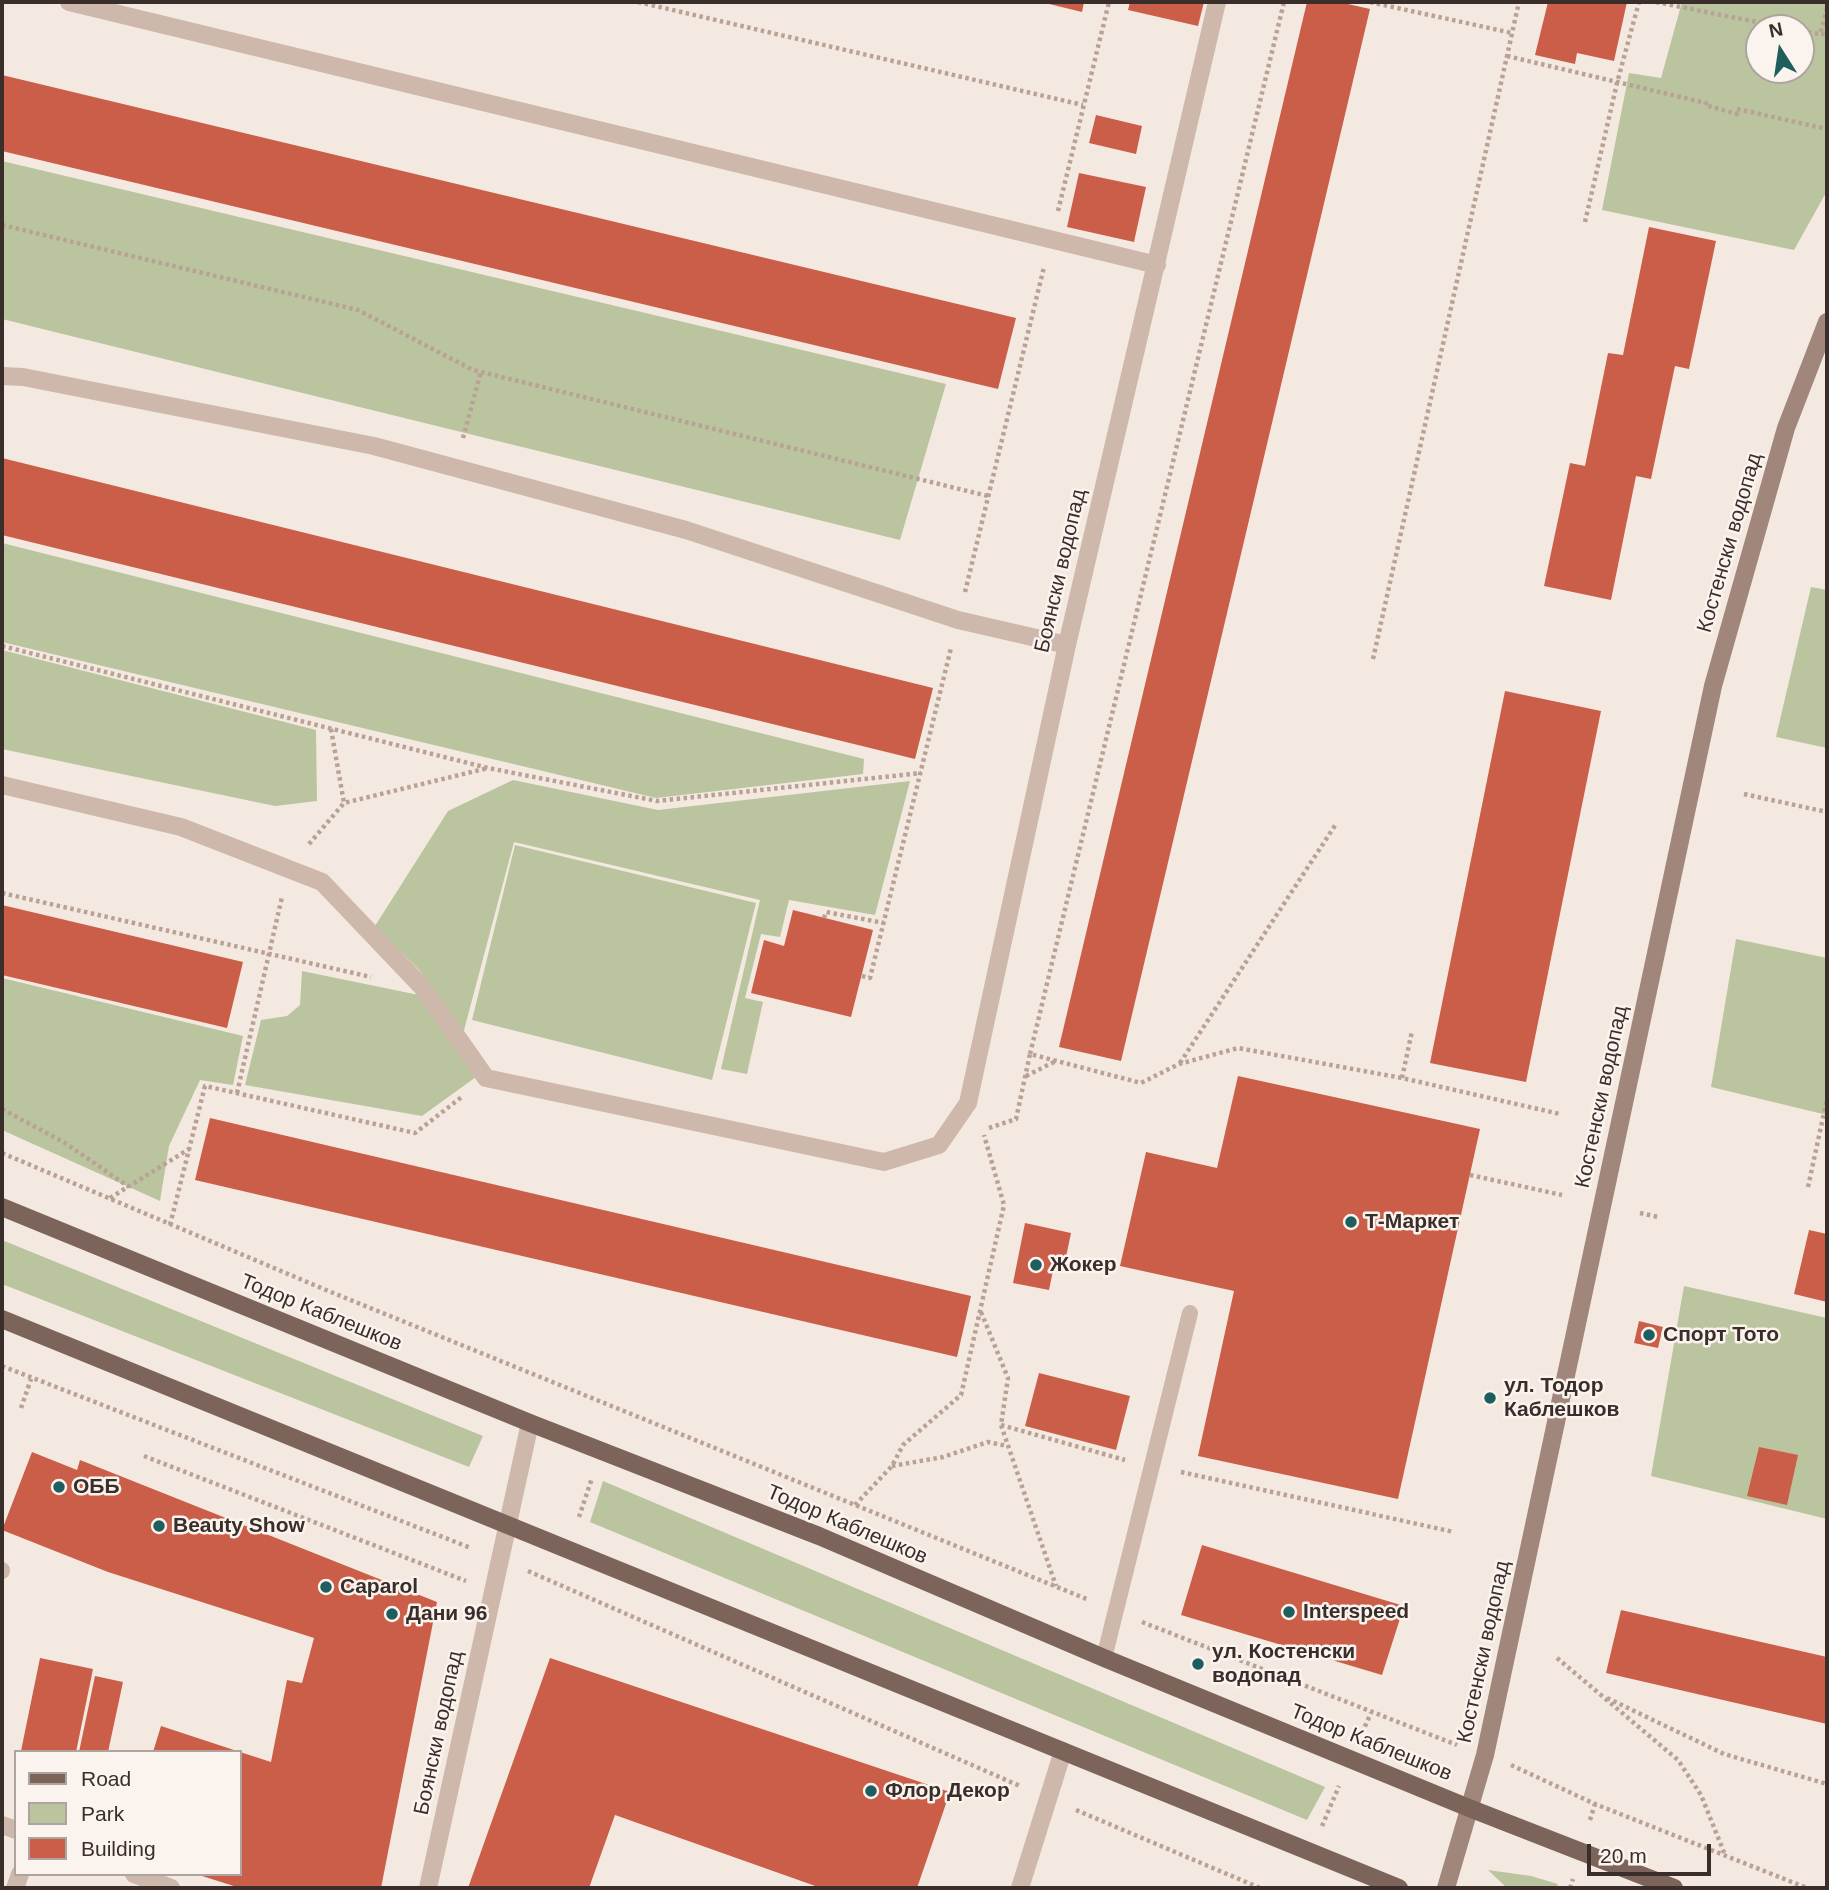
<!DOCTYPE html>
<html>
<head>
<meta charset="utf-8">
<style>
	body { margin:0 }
	#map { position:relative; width:1829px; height:1890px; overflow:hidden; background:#f4e9e0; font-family:Arial,sans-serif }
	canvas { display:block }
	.frame { position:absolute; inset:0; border:4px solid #3a2e2a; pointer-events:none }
	.legend { position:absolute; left:14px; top:1750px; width:228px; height:126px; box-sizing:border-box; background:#fbf3ed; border:2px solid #aea49f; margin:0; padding:9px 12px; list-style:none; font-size:21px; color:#3a2e2a }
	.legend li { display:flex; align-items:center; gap:14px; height:35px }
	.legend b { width:35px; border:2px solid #aea49f }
	.north { position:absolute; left:1745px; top:14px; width:70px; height:70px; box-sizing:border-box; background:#fbf3ed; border:2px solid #aea49f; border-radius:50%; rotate:348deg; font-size:19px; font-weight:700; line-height:28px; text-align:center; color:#3a2e2a }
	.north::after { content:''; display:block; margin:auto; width:24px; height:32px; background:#1e5e5e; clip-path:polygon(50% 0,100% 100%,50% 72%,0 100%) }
	.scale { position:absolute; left:1587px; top:1844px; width:124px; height:32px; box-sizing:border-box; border:4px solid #3a2e2a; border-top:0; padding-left:9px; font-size:21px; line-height:24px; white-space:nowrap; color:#3a2e2a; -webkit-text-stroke:5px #fbf3ed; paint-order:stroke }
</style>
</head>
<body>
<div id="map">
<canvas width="1829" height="1890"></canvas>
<div class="frame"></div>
<ul class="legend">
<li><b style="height:9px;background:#7d645b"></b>Road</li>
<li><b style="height:19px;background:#bac49e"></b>Park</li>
<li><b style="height:19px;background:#ca5e48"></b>Building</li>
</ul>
<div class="north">N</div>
<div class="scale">20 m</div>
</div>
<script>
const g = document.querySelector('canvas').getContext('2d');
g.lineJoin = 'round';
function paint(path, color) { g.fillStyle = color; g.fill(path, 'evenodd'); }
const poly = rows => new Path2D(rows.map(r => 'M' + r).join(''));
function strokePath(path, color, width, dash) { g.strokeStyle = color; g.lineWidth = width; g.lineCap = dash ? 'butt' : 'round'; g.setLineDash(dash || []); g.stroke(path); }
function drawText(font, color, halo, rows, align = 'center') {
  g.font = font + ' Arial,sans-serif'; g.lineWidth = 5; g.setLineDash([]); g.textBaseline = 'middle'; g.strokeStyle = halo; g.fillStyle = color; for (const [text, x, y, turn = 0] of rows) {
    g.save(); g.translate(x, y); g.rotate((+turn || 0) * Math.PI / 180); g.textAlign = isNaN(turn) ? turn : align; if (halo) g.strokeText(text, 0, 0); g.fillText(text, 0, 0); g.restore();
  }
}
paint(poly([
	[1682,2,1827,2,1827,191,1794,250,1602,210,1629,73,1661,78],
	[1759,28,1801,28,1801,70,1759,70],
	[2,161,946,384,900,540,2,319],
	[2,543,864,759,863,774,656,798,2,642],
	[1811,587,1827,590,1827,748,1776,737],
	[2,650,316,730,317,801,275,806,2,749],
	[513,780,658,810,910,781,875,915,789,900,780,937,761,934,745,998,763,1002,747,1074,721,1069,760,900,514,842,463,1034,420,971,375,926,448,811],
	[515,845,756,903,712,1080,472,1020],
	[1736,939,1827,958,1827,1115,1711,1087],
	[302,971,419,995,476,1077,422,1116,245,1085,261,1020,287,1016,300,1005],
	[2,978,243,1036,233,1085,200,1080,169,1146,160,1201,2,1130],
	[2,1240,483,1436,469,1467,2,1284],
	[1684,1286,1827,1318,1827,1519,1651,1476],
	[603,1481,1325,1787,1307,1820,590,1522],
	[1488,1870,1531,1876,1558,1884,1556,1888,1507,1888]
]), '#bac49e');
paint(poly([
	[1041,2,1084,2,1082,12],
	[1130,2,1204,2,1198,26,1128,10],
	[1307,2,1339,2,1370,9,1121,1061,1059,1047],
	[1548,2,1627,2,1614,61,1577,53,1575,64,1535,55],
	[2,75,1016,318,998,389,2,151],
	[1096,115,1142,126,1136,154,1089,143],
	[1079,173,1146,187,1134,242,1067,227],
	[1649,227,1716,241,1689,369,1675,366,1651,479,1636,476,1611,600,1544,586,1570,463,1585,466,1608,353,1623,355],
	[2,458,933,688,915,759,2,535],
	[1505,691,1601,711,1526,1082,1430,1063],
	[2,905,243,962,227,1028,2,975],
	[793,910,873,930,851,1017,751,993,764,940,784,946],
	[1238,1076,1480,1129,1398,1499,1198,1456,1234,1291,1120,1266,1146,1152,1217,1168],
	[210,1118,971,1296,957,1357,195,1180],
	[1025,1223,1071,1233,1065,1262,1055,1261,1049,1290,1013,1283],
	[1809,1230,1827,1234,1827,1302,1794,1294],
	[1639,1321,1663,1327,1658,1348,1634,1343],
	[1039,1373,1130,1396,1116,1450,1025,1426],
	[1759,1447,1798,1455,1787,1505,1747,1496],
	[32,1452,77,1470,80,1460,437,1602,381,1888,240,1888,199,1875,240,1874,240,1752,271,1762,287,1680,302,1683,314,1638,108,1572,2,1530],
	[1202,1545,1404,1606,1382,1675,1181,1615],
	[1621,1610,1827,1657,1827,1724,1606,1673],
	[40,1658,93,1669,76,1752,21,1751],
	[550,1658,950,1792,917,1888,821,1888,615,1815,589,1888,468,1888],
	[95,1676,123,1682,108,1752,79,1752],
	[161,1726,237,1751,237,1752,153,1752]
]), '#ca5e48');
strokePath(poly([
	[638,2,1083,105],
	[1370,2,1512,33],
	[1656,2,1787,28],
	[1827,8,1820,34,1827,34],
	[1801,31,1820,34],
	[1507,56,1706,103,1705,105,1737,114,1737,109,1827,129],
	[1058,211,1109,2],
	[1585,222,1617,83,1639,2],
	[2,225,358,310,473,370,988,496],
	[463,438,481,371],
	[965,592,1044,267],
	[2,646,488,768,657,801,921,773],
	[1373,659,1519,2],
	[331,729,344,803],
	[1744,794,1827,812],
	[309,844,344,803,488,768],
	[2,893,371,977],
	[824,918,826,912,884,923],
	[862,976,870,978,951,648],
	[1030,1054,1284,2],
	[1180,1063,1336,824],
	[1026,1076,1056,1061],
	[1402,1078,1412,1031],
	[237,1093,282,897],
	[2,1109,65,1143,129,1187],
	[989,1128,1016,1119,1030,1054,1141,1083,1179,1064,1238,1048,1402,1078,1560,1114],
	[2,1153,326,1290,1089,1600],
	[1470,1175,1562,1195],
	[1808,1187,1827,1099],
	[110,1198,189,1149],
	[1640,1213,1658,1217],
	[170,1225,205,1086,415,1133,463,1096],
	[981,1312,1008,1378,1001,1425,1056,1586],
	[2,1366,471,1548],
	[21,1408,31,1379],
	[1001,1425,1125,1460],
	[144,1456,466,1581],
	[892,1466,943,1457,988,1442,1007,1446],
	[1181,1472,1454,1532],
	[855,1505,892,1466,903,1445,961,1395,1004,1205,984,1135],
	[579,1517,592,1478],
	[528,1571,1020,1786],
	[1142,1622,1457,1745],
	[1557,1658,1678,1760,1701,1795,1725,1855],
	[1607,1698,1724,1754,1827,1784],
	[1362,1733,1371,1713],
	[1511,1765,1595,1804,1807,1888],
	[1076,1810,1260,1888],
	[1590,1820,1595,1804],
	[1322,1826,1339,1786],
	[1570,1888,1573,1879]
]), '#b9a295', 4.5, [3.5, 3.5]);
strokePath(poly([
	[2,1571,2,1570],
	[1104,1658,1190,1313]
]), '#cdb8ab', 16);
strokePath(poly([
	[69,2,1157,265],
	[2,376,23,377,374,446,686,530,958,620,1067,645],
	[2,785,181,827,322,882,423,988,486,1078,884,1162,939,1145,968,1103,1067,645,1217,2],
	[2,1825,16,1830],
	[134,1874,171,1888],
	[15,1888,20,1874],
	[428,1888,530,1423],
	[1020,1888,1063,1751]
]), '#cdb8ab', 18);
strokePath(poly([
	[1446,1888,1485,1755,1713,686,1786,428,1827,322]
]), '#a1867c', 18);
strokePath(poly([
	[2,1207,530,1423,819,1536,1104,1658,1469,1808,1674,1888],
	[2,1319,1399,1888]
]), '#7d645b', 18);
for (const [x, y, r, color] of [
	[1351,1222,7,"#1e5e5e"],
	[1036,1265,7,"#1e5e5e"],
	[1649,1335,7,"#1e5e5e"],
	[1490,1398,7,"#1e5e5e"],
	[59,1487,7,"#1e5e5e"],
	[159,1526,7,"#1e5e5e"],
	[326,1587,7,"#1e5e5e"],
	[1289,1612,7,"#1e5e5e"],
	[392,1614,7,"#1e5e5e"],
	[1198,1664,7,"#1e5e5e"],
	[871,1791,7,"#1e5e5e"]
]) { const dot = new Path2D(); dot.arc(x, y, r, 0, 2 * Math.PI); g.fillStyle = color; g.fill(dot); strokePath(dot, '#fbf3ed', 2.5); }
drawText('21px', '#3a2e2a', '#fbf3ed', [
	["Костенски водопад",1730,543,-74],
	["Боянски водопад",1061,571,-77],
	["Костенски водопад",1602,1097,-78],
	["Тодор Каблешков",321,1313,22],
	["Тодор Каблешков",847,1525,23],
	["Костенски водопад",1484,1652,-78],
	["Боянски водопад",439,1733,-78],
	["Тодор Каблешков",1371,1743,22]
]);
drawText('bold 21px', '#3a2e2a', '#fbf3ed', [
	["Т-Маркет",1365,1222],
	["Жокер",1050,1265],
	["Спорт Тото",1663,1335],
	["ул. Тодор",1504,1386],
	["Каблешков",1504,1410],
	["ОББ",73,1487],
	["Beauty Show",173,1526],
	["Caparol",340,1587],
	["Interspeed",1303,1612],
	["Дани 96",406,1614],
	["ул. Костенски",1212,1652],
	["водопад",1212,1676],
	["Флор Декор",885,1791]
], 'left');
</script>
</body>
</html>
